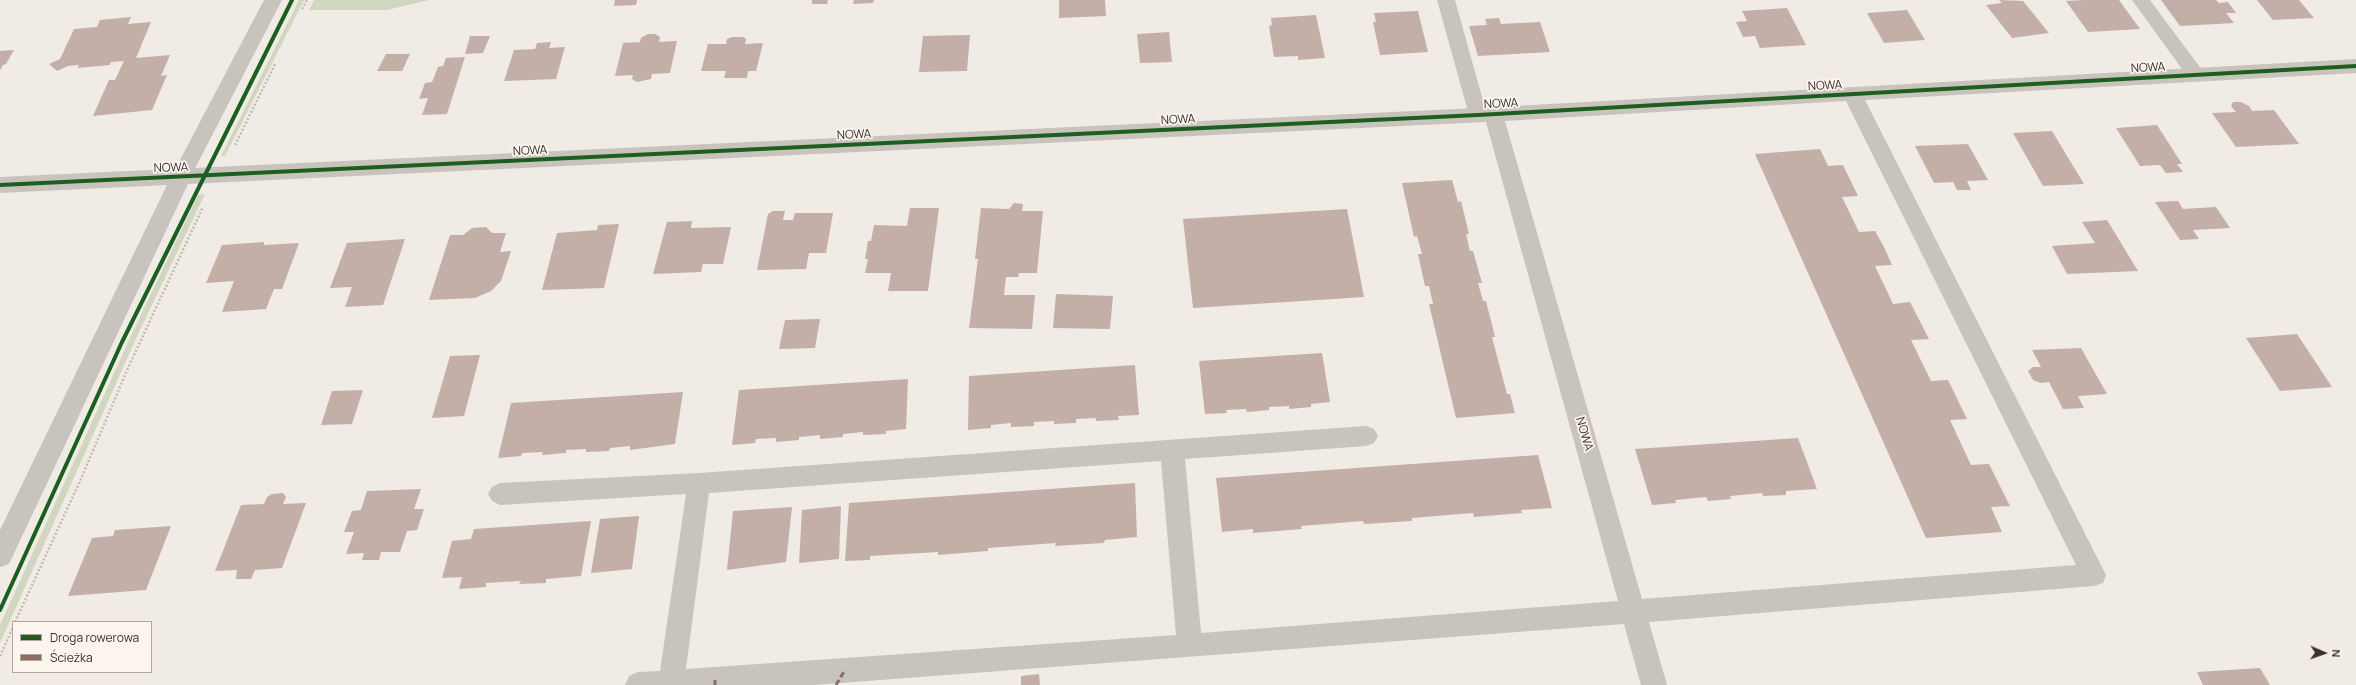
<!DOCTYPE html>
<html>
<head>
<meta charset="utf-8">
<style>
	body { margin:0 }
	#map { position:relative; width:2356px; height:685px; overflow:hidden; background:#f0ebe5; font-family:Manrope,sans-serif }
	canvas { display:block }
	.legend { position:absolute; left:12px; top:621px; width:140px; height:52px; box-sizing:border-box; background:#fbf5ee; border:1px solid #aea6a0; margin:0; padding:5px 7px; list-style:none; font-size:12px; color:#3b302b }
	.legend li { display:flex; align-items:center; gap:8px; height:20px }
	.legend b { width:20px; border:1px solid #aea6a0 }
	.north { position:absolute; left:2304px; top:633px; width:40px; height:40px; -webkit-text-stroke:3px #fbf5ee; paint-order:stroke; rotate:92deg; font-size:11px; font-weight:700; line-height:16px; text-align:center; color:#3b302b }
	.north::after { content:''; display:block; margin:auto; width:14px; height:18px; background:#3b302b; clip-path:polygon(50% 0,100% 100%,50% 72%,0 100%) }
</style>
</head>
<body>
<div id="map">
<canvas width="2356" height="685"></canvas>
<ul class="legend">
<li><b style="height:5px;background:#1b5e20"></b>Droga rowerowa</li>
<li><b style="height:5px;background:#8d6e63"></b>Ścieżka</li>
</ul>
<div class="north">N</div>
</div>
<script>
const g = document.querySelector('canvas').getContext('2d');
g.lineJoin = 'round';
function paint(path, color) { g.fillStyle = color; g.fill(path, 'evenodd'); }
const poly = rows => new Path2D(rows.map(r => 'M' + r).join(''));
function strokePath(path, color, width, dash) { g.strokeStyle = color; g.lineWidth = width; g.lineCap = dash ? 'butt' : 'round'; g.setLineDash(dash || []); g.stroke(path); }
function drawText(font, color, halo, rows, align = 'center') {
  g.font = font + ' Manrope,sans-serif'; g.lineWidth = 3.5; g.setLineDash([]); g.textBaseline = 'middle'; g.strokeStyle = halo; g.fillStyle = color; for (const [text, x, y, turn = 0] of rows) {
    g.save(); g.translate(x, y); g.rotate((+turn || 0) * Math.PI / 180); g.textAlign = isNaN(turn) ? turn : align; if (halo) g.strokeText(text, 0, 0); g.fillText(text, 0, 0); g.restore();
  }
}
paint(poly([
	[299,0,304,0,225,156,221,156],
	[314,0,429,0,387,10,309,10],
	[205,194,139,332,0,643,0,625,129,340,198,195]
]), '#d1d6bf');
paint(poly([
	[615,0,637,0,636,5,614,6],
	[812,0,828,0,827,4,812,4],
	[854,0,874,0,873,3,853,4],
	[1059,0,1105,0,1106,16,1059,18],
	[1999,0,2023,1,2049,33,2012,38,1986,5,2002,3],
	[2084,0,2119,0,2140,29,2088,32,2066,1],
	[2161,0,2216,0,2219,3,2228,2,2236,13,2226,13,2234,23,2180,26],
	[2257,0,2299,0,2314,18,2273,20],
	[1787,8,1806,45,1760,48,1755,36,1743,37,1736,22,1747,21,1742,11],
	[1907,10,1925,40,1884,43,1867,13],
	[1418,11,1428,52,1380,55,1373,22,1376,22,1374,13],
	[1316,15,1325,58,1298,60,1298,56,1274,57,1269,26,1272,25,1271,18],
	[131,17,128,24,151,22,136,58,170,55,161,76,167,75,152,110,93,116,109,80,115,80,124,61,111,62,110,65,78,68,79,65,68,66,57,71,49,64,60,59,74,29,97,27,100,20],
	[1499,18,1501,24,1540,22,1550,52,1478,56,1469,26,1487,25,1485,19],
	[1169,32,1172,62,1140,63,1137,34],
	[648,34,655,34,660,37,659,42,677,41,670,73,652,74,651,79,637,82,632,79,633,75,615,76,623,43,640,42,641,38],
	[970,35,967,71,919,72,923,36],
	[470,36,490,36,483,53,465,54],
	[732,37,743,37,746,39,745,44,763,43,756,71,748,71,747,78,724,78,726,71,701,71,708,44,726,44,727,39],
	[551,42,549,48,565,47,556,79,504,81,514,50,535,49,537,43],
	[14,50,6,64,3,65,0,70,0,51],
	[386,54,410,54,402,71,377,71],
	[465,57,447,114,422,115,428,98,419,99,425,83,432,82,438,67,443,66,446,58],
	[2233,102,2241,102,2249,106,2252,111,2274,110,2299,144,2236,147,2212,113,2236,112,2231,106],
	[2157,125,2182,164,2177,164,2183,172,2166,173,2160,165,2140,166,2116,128],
	[2052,131,2084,184,2043,186,2013,133],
	[1968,144,1988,180,1967,181,1971,190,1957,190,1953,182,1934,183,1915,146],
	[1820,149,1828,166,1843,165,1858,196,1842,197,1859,232,1875,231,1884,247,1892,265,1875,266,1893,304,1910,302,1929,339,1911,340,1931,381,1948,380,1967,419,1950,420,1971,465,1989,464,2010,506,1991,507,2002,532,1926,538,1755,154],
	[1452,180,1458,202,1461,201,1469,234,1466,234,1470,251,1473,251,1482,283,1478,283,1483,301,1486,301,1495,337,1492,337,1507,394,1510,394,1515,413,1456,418,1429,304,1433,304,1429,286,1425,286,1418,254,1422,254,1417,236,1414,237,1402,183],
	[2178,201,2183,209,2216,207,2230,228,2193,230,2199,239,2180,240,2155,202],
	[1014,203,1023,204,1022,211,1043,211,1037,273,1019,273,1018,277,1006,277,1004,295,1035,295,1032,329,969,328,978,259,975,259,981,208,1009,209],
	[910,208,939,208,928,291,888,291,891,273,865,273,868,259,865,259,868,241,871,241,874,225,907,226],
	[1347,209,1364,297,1193,308,1183,219],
	[773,211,785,211,783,220,793,220,795,213,833,213,826,253,809,253,806,269,757,270,768,214],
	[2107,220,2138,271,2067,274,2052,246,2095,243,2082,222],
	[692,221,691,228,731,227,723,264,703,264,701,272,653,274,667,222],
	[619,224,604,288,542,290,557,233,597,230,598,225],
	[486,227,492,233,506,233,500,252,511,251,501,281,491,291,475,298,429,300,450,235,463,235,472,228],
	[405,239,383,305,345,307,352,287,330,288,347,243],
	[264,242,264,245,299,243,282,289,274,289,266,309,222,312,234,281,206,283,222,245],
	[1056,294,1113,296,1110,329,1053,328],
	[820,319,815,348,779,349,785,320],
	[2297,334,2332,387,2280,391,2246,338],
	[2081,348,2107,394,2078,396,2084,408,2063,409,2049,382,2041,383,2033,380,2028,371,2033,367,2041,367,2032,350],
	[1322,353,1330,402,1311,404,1311,407,1289,409,1289,406,1269,407,1269,410,1247,412,1246,409,1226,410,1227,413,1205,414,1199,361],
	[480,355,464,416,432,418,450,356],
	[1135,365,1139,415,1118,416,1119,420,1096,421,1096,418,1076,419,1076,423,1054,424,1054,421,1034,422,1034,426,1011,427,1011,423,991,425,991,428,968,430,969,376],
	[908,379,906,429,886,431,886,434,863,435,863,432,843,434,843,437,820,439,820,435,799,437,799,440,776,442,776,438,756,439,755,443,732,445,739,390],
	[363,390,352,424,321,425,332,391],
	[683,392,675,444,630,450,630,446,610,448,609,451,586,452,586,449,566,450,566,453,542,455,543,452,522,453,521,456,498,458,511,403],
	[1798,438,1817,489,1786,491,1786,495,1763,496,1762,493,1730,496,1731,499,1708,501,1706,497,1675,500,1676,503,1652,505,1635,449],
	[1538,455,1552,508,1521,510,1522,513,1474,517,1473,513,1412,518,1412,521,1364,524,1363,521,1301,526,1302,529,1253,533,1253,529,1222,532,1216,478],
	[1135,483,1137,537,1105,540,1104,543,1055,546,1056,543,988,548,988,551,938,555,938,552,870,556,870,560,845,561,849,503],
	[421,489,414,509,424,509,417,530,407,531,400,552,381,552,379,560,362,560,364,553,346,554,354,532,344,532,352,511,361,510,367,491],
	[283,493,286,497,283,504,306,503,282,568,255,570,251,579,236,579,237,570,215,571,241,505,264,504,267,497,272,494],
	[841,506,839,559,799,563,802,510],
	[792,507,786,562,727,570,733,511],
	[639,516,632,569,591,573,600,519],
	[591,521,581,576,546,579,546,583,519,584,521,581,486,583,486,587,459,589,462,577,442,578,452,541,471,539,474,529],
	[171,526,146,590,68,596,92,538,113,536,115,530],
	[2260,668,2270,685,2203,685,2197,672],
	[1039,674,1040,685,1021,685,1021,676]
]), '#c3afa7');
strokePath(poly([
	[302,9,307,0],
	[235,145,275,64],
	[15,622,81,479,128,368,203,207],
	[0,656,13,627]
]), '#c2bbb6', 2.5, [2, 2]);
paint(poly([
	[264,0,282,0,188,182,181,184,174,182,171,177,264,0],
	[1437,0,1455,0,1487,115,1485,120,1478,122,1471,120,1469,115,1437,0],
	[2132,0,2150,0,2202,70,2205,75,2202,80,2196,81,2190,80,2132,0]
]), '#c9c3be');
paint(poly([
	[2356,59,2356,73,1865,100,2106,575,2103,583,2094,586,1649,622,1667,685,1641,685,1624,624,814,685,625,685,629,676,638,672,660,671,686,494,500,505,492,501,488,494,492,487,500,483,699,473,1366,426,1374,429,1378,436,1374,443,1366,446,1185,459,1201,633,1618,601,1486,122,188,184,9,564,0,567,0,530,167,185,0,193,0,177,1478,108,2356,59],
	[1846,101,2076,565,1642,599,1505,121,1846,101],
	[1161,461,1176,635,686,669,709,493,1161,461]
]), '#c9c3be');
strokePath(poly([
	[715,680,715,685],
	[836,685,845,670]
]), '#8d6e63', 3, [6, 3]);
strokePath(poly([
	[0,185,1478,115,2356,66],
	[0,610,122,342,292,0]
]), '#1b5e20', 4);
drawText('12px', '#3b302b', '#fbf5ee', [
	["NOWA",2148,68,-3],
	["NOWA",1825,86,-3],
	["NOWA",1501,104,-3],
	["NOWA",1178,120,-3],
	["NOWA",854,135,-3],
	["NOWA",530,151,-3],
	["NOWA",171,168,-2],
	["NOWA",1584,434,74]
]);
</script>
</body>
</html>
